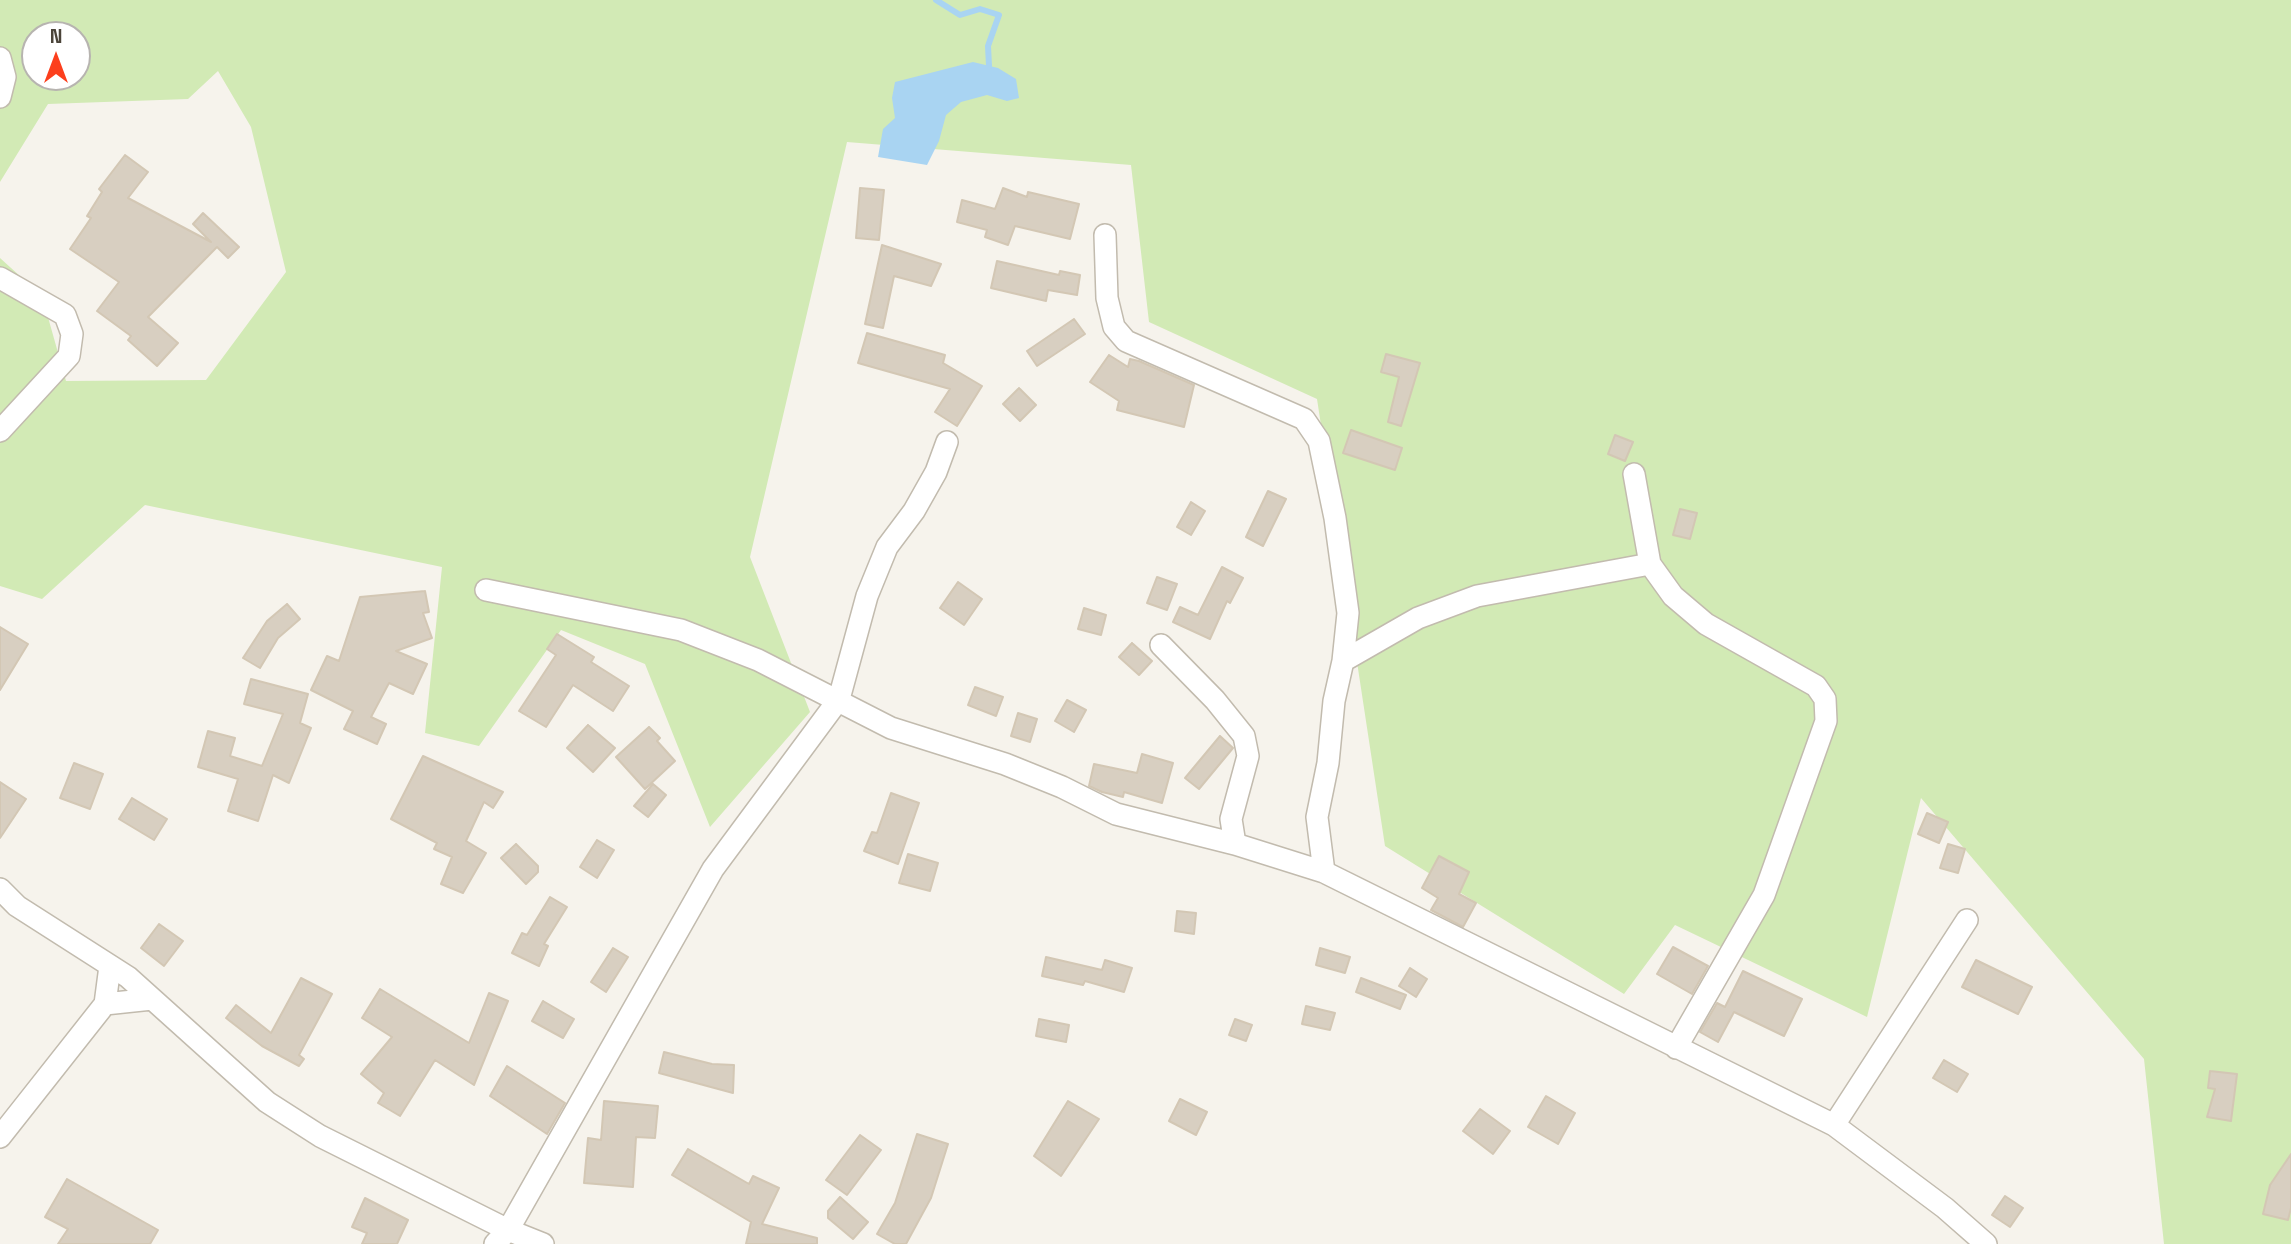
<!DOCTYPE html>
<html>
<head>
<meta charset="utf-8">
<style>
	body { margin:0 }
	#map { position:relative; width:2291px; height:1244px; overflow:hidden; background:#f6f3ec; font-family:"Space Grotesk",sans-serif }
	canvas { display:block }
	.north { position:absolute; left:21px; top:21px; width:70px; height:70px; box-sizing:border-box; background:#fff; border:2px solid #b7b4b0; border-radius:50%; rotate:0deg; font-size:19px; font-weight:700; line-height:28px; text-align:center; color:#4b4439 }
	.north::after { content:''; display:block; margin:auto; width:24px; height:32px; background:#fc3f1d; clip-path:polygon(50% 0,100% 100%,50% 72%,0 100%) }
</style>
</head>
<body>
<div id="map">
<canvas width="2291" height="1244"></canvas>
<div class="north">N</div>
</div>
<script>
const g = document.querySelector('canvas').getContext('2d');
g.lineJoin = 'round';
function paint(path, color) { g.fillStyle = color; g.fill(path, 'evenodd'); }
const poly = rows => new Path2D(rows.map(r => 'M' + r).join(''));
function strokePath(path, color, width, dash) { g.strokeStyle = color; g.lineWidth = width; g.lineCap = dash ? 'butt' : 'round'; g.setLineDash(dash || []); g.stroke(path); }
paint(poly([
	[0,0,2291,0,2291,1244,2164,1244,2144,1059,1921,798,1867,1017,1675,925,1624,994,1385,846,1317,399,1149,322,1131,165,847,142,750,557,810,712,710,827,645,664,561,630,479,746,425,733,442,567,145,505,42,599,0,586,0,258,42,296,66,381,206,380,286,272,251,127,218,71,188,99,48,104,0,182],
	[35,35,77,35,77,77,35,77]
]), '#d2eab5');
paint(poly([
	[973,62,998,68,1016,79,1019,98,1007,101,987,95,961,102,946,115,939,141,927,165,878,157,883,129,895,118,892,98,895,82]
]), '#a9d4f2');
strokePath(poly([
	[936,0,960,15,980,9,999,15,988,46,989,66]
]), '#a9d4f2', 6);
const building = poly([
	[125,155,148,172,128,198,211,242,193,224,203,213,239,247,228,258,217,247,148,317,178,343,157,366,128,340,131,336,97,311,119,282,70,249,91,218,87,216,102,192,99,189,125,155],
	[860,188,884,190,879,240,856,238,860,188],
	[1003,188,1027,197,1028,192,1079,204,1070,239,1015,226,1008,245,985,237,987,230,957,222,962,200,995,209,1003,188],
	[882,245,941,264,931,286,894,276,883,328,865,324,882,245],
	[997,261,1059,275,1060,271,1080,275,1077,295,1048,290,1046,301,991,288,997,261],
	[1074,319,1085,334,1037,366,1027,351,1074,319],
	[867,333,945,355,943,363,982,386,957,426,935,412,950,389,858,363,867,333],
	[1386,354,1420,363,1401,426,1388,422,1399,377,1381,372,1386,354],
	[1109,355,1128,367,1130,359,1139,361,1194,385,1184,427,1117,410,1119,401,1090,382,1109,355],
	[1019,388,1036,405,1020,421,1003,404,1019,388],
	[1351,430,1402,448,1395,470,1343,453,1351,430],
	[1615,435,1633,442,1625,461,1608,454,1615,435],
	[1268,491,1286,499,1263,546,1246,537,1268,491],
	[1191,502,1205,511,1191,535,1177,527,1191,502],
	[1680,509,1697,513,1690,539,1673,535,1680,509],
	[1222,567,1243,578,1230,603,1227,601,1210,639,1173,622,1180,607,1198,615,1222,567],
	[1157,577,1177,584,1167,610,1147,603,1157,577],
	[958,582,982,599,964,625,940,608,958,582],
	[425,591,429,612,423,613,432,638,396,651,427,664,413,694,389,683,371,717,386,724,377,744,344,729,353,711,311,690,327,656,339,661,360,597,425,591],
	[287,604,300,619,278,638,260,668,243,658,267,621,287,604],
	[1084,608,1106,615,1101,635,1078,629,1084,608],
	[0,627,28,644,0,690,0,627],
	[557,634,594,657,591,662,629,686,613,711,573,685,546,727,519,711,556,655,547,649,557,634],
	[1132,643,1152,661,1139,675,1119,657,1132,643],
	[251,679,308,694,300,723,311,728,289,783,273,775,258,821,228,811,238,779,198,767,208,731,235,738,230,756,262,766,283,714,244,704,251,679],
	[975,687,1003,697,996,716,968,705,975,687],
	[1067,700,1086,710,1074,732,1055,721,1067,700],
	[1018,713,1037,719,1030,742,1011,736,1018,713],
	[588,725,615,748,593,772,567,748,588,725],
	[649,727,660,738,657,741,675,761,645,789,616,757,649,727],
	[1220,736,1233,748,1199,789,1185,778,1220,736],
	[1142,754,1173,763,1162,803,1124,792,1123,797,1102,792,1089,786,1094,764,1137,773,1142,754],
	[423,756,503,792,493,808,484,802,466,841,486,853,463,893,441,884,452,857,434,849,437,843,391,819,423,756],
	[74,763,103,774,90,809,60,798,74,763],
	[0,782,26,799,0,838,0,782],
	[653,784,666,795,648,817,634,806,653,784],
	[891,793,919,803,898,864,864,851,872,832,877,833,891,793],
	[132,798,167,819,154,840,119,819,132,798],
	[1927,813,1948,822,1939,843,1918,834,1927,813],
	[597,840,614,850,597,878,580,867,597,840],
	[516,844,538,866,538,872,526,884,501,858,516,844],
	[1948,844,1965,849,1958,873,1940,868,1948,844],
	[908,854,938,863,930,891,899,883,908,854],
	[1439,856,1469,872,1459,894,1476,903,1463,927,1431,910,1438,898,1422,888,1439,856],
	[550,897,567,907,544,944,548,946,539,966,512,953,522,933,527,935,550,897],
	[1177,911,1196,913,1194,934,1175,931,1177,911],
	[159,924,183,941,164,966,141,948,159,924],
	[1673,947,1708,966,1692,994,1657,974,1673,947],
	[613,948,628,957,606,992,591,982,613,948],
	[1320,948,1350,957,1345,973,1316,965,1320,948],
	[1046,957,1102,970,1105,960,1132,968,1124,992,1085,981,1083,985,1042,976,1046,957],
	[1976,960,2032,987,2018,1014,1962,987,1976,960],
	[1410,968,1427,979,1416,997,1399,986,1410,968],
	[1743,971,1802,999,1784,1036,1734,1012,1718,1042,1700,1032,1717,1003,1725,1007,1743,971],
	[301,978,332,994,299,1055,304,1059,299,1066,262,1046,226,1018,236,1005,271,1033,301,978],
	[1361,978,1406,995,1400,1009,1356,992,1361,978],
	[380,989,469,1043,489,993,508,1001,474,1085,435,1060,400,1116,378,1103,384,1093,361,1074,392,1037,362,1018,380,989],
	[543,1001,574,1019,563,1038,532,1021,543,1001],
	[1306,1006,1335,1013,1330,1030,1302,1024,1306,1006],
	[1039,1019,1069,1025,1066,1042,1036,1036,1039,1019],
	[1235,1019,1252,1025,1246,1041,1229,1035,1235,1019],
	[664,1052,712,1064,734,1065,733,1093,659,1073,664,1052],
	[1944,1060,1968,1074,1957,1092,1933,1078,1944,1060],
	[507,1066,565,1103,547,1134,490,1096,507,1066],
	[2210,1071,2237,1074,2231,1121,2207,1117,2215,1089,2208,1088,2210,1071],
	[1546,1096,1575,1113,1558,1144,1528,1127,1546,1096],
	[1180,1099,1207,1112,1196,1135,1169,1121,1180,1099],
	[604,1101,658,1106,655,1138,636,1137,633,1187,584,1183,588,1138,601,1140,604,1101],
	[1068,1101,1099,1119,1061,1176,1034,1156,1068,1101],
	[1480,1109,1510,1131,1493,1154,1463,1131,1480,1109],
	[917,1134,948,1144,931,1198,906,1244,895,1244,877,1234,895,1203,917,1134],
	[860,1135,881,1150,847,1195,826,1180,860,1135],
	[688,1149,749,1184,753,1176,779,1188,762,1224,817,1238,817,1244,746,1244,751,1222,672,1175,688,1149],
	[2291,1154,2291,1208,2288,1220,2263,1214,2270,1185,2291,1154],
	[67,1179,158,1230,150,1244,58,1244,68,1229,45,1217,67,1179],
	[2005,1196,2023,1208,2010,1227,1992,1215,2005,1196],
	[840,1197,868,1222,853,1239,828,1218,828,1211,840,1197],
	[365,1198,408,1220,397,1244,362,1244,367,1233,352,1227,365,1198]
]);
paint(building, '#d8cfc1');
strokePath(building, '#d3c7b4', 2);
const street = poly([
	[0,58,5,77,0,97],
	[1105,235,1107,298,1114,327,1126,341,1304,419,1319,441,1335,518,1348,613,1343,661,1334,701,1328,763,1317,817,1324,872],
	[0,278,65,315,72,334,69,356,0,431],
	[1634,474,1650,564,1673,596,1706,624,1816,686,1825,699,1826,721,1764,895,1676,1048],
	[486,590,681,630,758,660,891,728,1005,764,1062,787,1116,814,1235,844,1324,872,1834,1125,1945,1208,1986,1244],
	[1161,645,1215,700,1244,736,1248,756,1231,819,1235,844],
	[1343,661,1418,618,1477,596,1650,564],
	[0,889,17,906,128,977,267,1102,320,1136,508,1230,543,1244],
	[105,1004,152,999],
	[1834,1125,1967,920],
	[0,1137,105,1004,110,966],
	[495,1244,508,1230,713,869,839,699,867,596,887,547,914,511,936,472,947,442]
]);
strokePath(street, '#c2bbae', 24);
strokePath(street, '#fff', 21);
</script>
</body>
</html>
